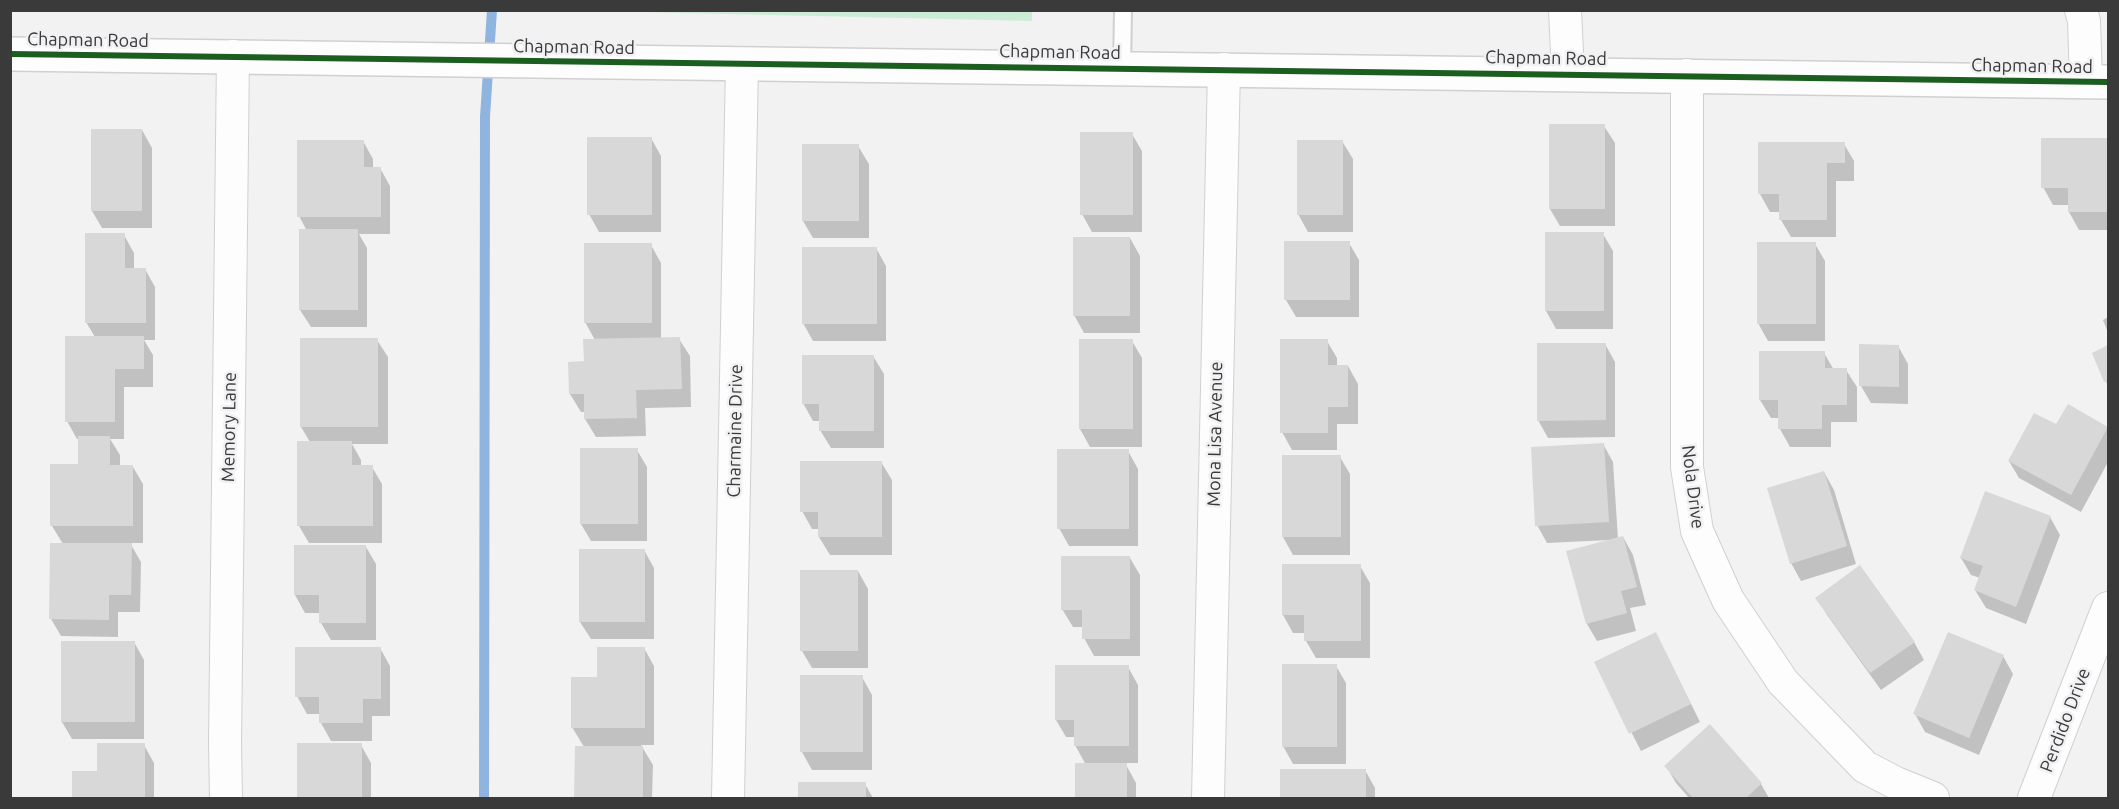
<!DOCTYPE html>
<html>
<head>
<meta charset="utf-8">
<style>
	body { margin:0 }
	#map { position:relative; width:2119px; height:809px; overflow:hidden; background:#f2f2f2; font-family:Ubuntu,sans-serif }
	canvas { display:block }
	.frame { position:absolute; inset:0; border:12px solid #3a3a3b; pointer-events:none }
</style>
</head>
<body>
<div id="map">
<canvas width="2119" height="809"></canvas>
<div class="frame"></div>
</div>
<script>
const g = document.querySelector('canvas').getContext('2d');
g.lineJoin = 'round';
function paint(path, color) { g.fillStyle = color; g.fill(path, 'evenodd'); }
const poly = rows => new Path2D(rows.map(r => 'M' + r).join(''));
function strokePath(path, color, width, dash) { g.strokeStyle = color; g.lineWidth = width; g.lineCap = dash ? 'butt' : 'round'; g.setLineDash(dash || []); g.stroke(path); }
function drawText(font, color, halo, rows, align = 'center') {
  g.font = font + ' Ubuntu,sans-serif'; g.lineWidth = 5; g.setLineDash([]); g.textBaseline = 'middle'; g.strokeStyle = halo; g.fillStyle = color; for (const [text, x, y, turn = 0] of rows) {
    g.save(); g.translate(x, y); g.rotate((+turn || 0) * Math.PI / 180); g.textAlign = isNaN(turn) ? turn : align; if (halo) g.strokeText(text, 0, 0); g.fillText(text, 0, 0); g.restore();
  }
}
paint(poly([
	[1032,10,1032,21,597,11,597,10]
]), '#cdecd5');
paint(poly([
	[1604,126,1615,143,1615,226,1560,226,1550,209],
	[142,130,152,148,152,228,102,228,92,211],
	[1132,134,1142,151,1142,232,1092,232,1082,214],
	[651,138,661,156,661,232,599,232,589,214],
	[2043,139,2108,139,2108,230,2079,230,2069,212,2069,205,2053,205,2043,187],
	[363,141,373,159,373,168,380,168,390,186,390,234,359,234,367,248,367,327,311,327,300,310,307,231,299,216],
	[1342,141,1353,159,1353,232,1308,232,1298,214],
	[1760,144,1844,144,1854,161,1854,181,1836,181,1836,237,1791,237,1781,220,1781,212,1770,212,1760,194],
	[858,146,869,164,869,238,813,238,803,221],
	[1603,234,1613,251,1613,329,1556,329,1546,311],
	[124,235,134,253,134,269,145,269,155,287,155,340,144,340,153,355,153,387,124,387,124,439,110,439,120,455,120,467,133,467,143,484,143,543,130,543,141,562,140,612,118,612,118,637,61,636,51,619,63,544,52,526,80,465,80,439,77,439,67,421,95,337,86,322],
	[1130,238,1140,256,1140,333,1084,333,1074,315],
	[1349,243,1359,260,1359,317,1296,317,1286,300],
	[1815,244,1825,261,1825,341,1768,341,1758,323],
	[651,245,661,263,661,339,679,339,690,356,691,407,645,408,646,436,596,437,585,419,585,412,581,412,570,394,595,340,585,322],
	[876,248,886,266,886,341,813,341,803,323],
	[2108,317,2108,333,2103,320],
	[377,340,388,357,388,444,352,444,361,460,361,467,372,467,382,484,382,543,309,543,299,526,310,442,301,427],
	[1080,341,1132,341,1142,358,1142,447,1090,447,1080,429],
	[1327,341,1337,358,1337,366,1348,366,1358,384,1358,424,1337,424,1337,450,1292,450,1282,432],
	[1605,344,1615,362,1615,437,1548,438,1538,420],
	[1898,346,1908,364,1908,404,1871,403,1861,386],
	[2108,347,2108,386,2094,354],
	[1760,353,1824,353,1834,370,1846,370,1857,387,1857,422,1831,422,1831,447,1790,447,1780,429,1780,418,1771,418,1760,400],
	[873,356,884,374,884,448,831,448,820,430,820,421,813,421,803,403],
	[2057,426,2107,428,2108,430,2108,462,2081,512,2019,478,2009,461],
	[1603,444,1613,462,1618,539,1623,537,1633,555,1646,605,1630,608,1636,631,1597,641,1587,624,1610,540,1547,543,1537,525],
	[637,450,647,467,647,541,591,541,581,524],
	[1128,451,1138,469,1138,546,1069,546,1059,528],
	[1340,457,1350,474,1350,555,1293,555,1283,537],
	[881,462,892,480,892,555,830,555,819,537,819,529,812,529,802,511],
	[1824,472,1834,490,1856,564,1801,581,1791,563],
	[2050,517,2060,535,2026,624,1986,608,1975,590,1980,578,1971,575,1961,558],
	[366,547,376,564,376,640,331,640,321,623,321,613,305,613,295,595],
	[644,550,654,568,654,639,591,639,580,622],
	[1130,558,1140,575,1140,656,1094,656,1084,638,1084,627,1073,627,1062,609],
	[1360,566,1370,583,1370,658,1316,658,1306,641,1306,633,1293,633,1283,615],
	[858,571,868,589,868,668,812,668,802,651],
	[1817,598,1914,642,1924,660,1881,690,1827,615],
	[134,642,144,660,144,739,72,739,62,722],
	[380,648,390,666,390,716,372,716,372,741,331,741,321,723,321,714,307,714,297,696],
	[644,648,654,666,654,745,641,745,653,765,652,798,576,798,577,747,584,747,572,727,599,678],
	[1665,651,1700,722,1641,751,1596,663],
	[2003,656,2013,674,1979,755,1925,732,1915,714],
	[1336,666,1346,683,1346,764,1293,764,1283,746],
	[1128,667,1138,685,1138,763,1125,763,1136,783,1136,798,1076,798,1076,765,1086,765,1075,745,1075,737,1066,737,1056,720],
	[862,677,872,695,872,770,812,770,802,752],
	[1710,727,1761,784,1769,798,1689,798,1676,783,1666,766],
	[144,745,154,763,154,798,75,798,73,796,98,773],
	[299,745,361,745,371,763,371,798,299,798],
	[1282,770,1365,770,1375,788,1375,798,1282,798],
	[799,784,865,784,873,798,799,798]
]), '#0003');
strokePath(poly([
	[484,798,485,117,492,10]
]), '#90b4e0', 10);
paint(poly([
	[1549,124,1605,124,1605,209,1549,209],
	[91,129,142,129,142,211,91,211],
	[1080,132,1133,132,1133,215,1080,215],
	[587,137,652,137,652,215,587,215],
	[2041,138,2108,138,2108,212,2068,212,2068,188,2041,188],
	[297,140,364,140,364,167,381,167,381,217,297,217],
	[1297,140,1343,140,1343,215,1297,215],
	[1758,142,1845,142,1845,163,1827,163,1827,220,1779,220,1779,194,1758,194],
	[802,144,859,144,859,221,802,221],
	[299,229,358,229,358,310,299,310],
	[1545,232,1604,232,1604,311,1545,311],
	[85,233,125,233,125,268,146,268,146,323,85,323],
	[1073,237,1130,237,1130,316,1073,316],
	[1284,241,1350,241,1350,300,1284,300],
	[1757,242,1816,242,1816,324,1757,324],
	[584,243,652,243,652,323,584,323],
	[802,247,877,247,877,324,802,324],
	[65,336,144,336,144,369,115,369,115,422,65,422],
	[680,337,682,389,636,390,637,418,584,419,584,394,569,394,568,362,584,361,583,339],
	[300,338,378,338,378,427,300,427],
	[1079,339,1133,339,1133,429,1079,429],
	[1280,339,1328,339,1328,365,1348,365,1348,407,1328,407,1328,433,1280,433],
	[1537,343,1606,343,1606,420,1537,421],
	[1859,344,1899,345,1899,387,1859,386],
	[2108,345,2108,380,2104,382,2092,353],
	[1759,351,1825,351,1825,368,1847,368,1847,405,1822,405,1822,429,1778,429,1778,400,1759,400],
	[802,355,874,355,874,431,819,431,819,404,802,404],
	[2068,404,2108,427,2071,495,2008,461,2034,413,2056,424],
	[78,436,110,436,110,465,133,465,133,526,50,526,50,464,78,464],
	[297,441,352,441,352,465,373,465,373,526,297,526],
	[1604,443,1609,522,1535,526,1531,447],
	[580,448,638,448,638,524,580,524],
	[1057,449,1129,449,1129,529,1057,529],
	[1282,455,1341,455,1341,537,1282,537],
	[800,461,882,461,882,537,818,537,818,512,800,512],
	[1824,471,1847,546,1790,564,1767,488],
	[1985,491,2051,516,2016,607,1974,590,1983,566,1960,558],
	[1623,536,1637,587,1621,591,1627,613,1586,624,1566,551],
	[50,543,132,543,131,595,109,595,109,620,49,619],
	[294,545,366,545,366,623,319,623,319,595,294,595],
	[579,549,645,549,645,622,579,622],
	[1061,556,1130,556,1130,639,1082,639,1082,610,1061,610],
	[1282,564,1361,564,1361,641,1304,641,1304,615,1282,615],
	[1860,565,1915,642,1870,673,1815,598],
	[800,570,858,570,858,651,800,651],
	[1656,632,1691,704,1629,734,1594,662],
	[1948,632,2004,655,1969,738,1913,714],
	[61,641,135,641,135,722,61,722],
	[295,647,381,647,381,699,363,699,363,723,319,723,319,697,295,697],
	[597,647,645,647,645,728,571,728,571,677,597,677],
	[1282,664,1337,664,1337,747,1282,747],
	[1055,665,1129,665,1129,746,1074,746,1074,720,1055,720],
	[800,675,863,675,863,752,800,752],
	[1710,724,1762,783,1746,798,1693,798,1664,766],
	[97,743,145,743,145,798,72,797,72,771,97,771],
	[297,743,362,743,362,798,297,798],
	[575,746,643,746,643,798,574,798],
	[1075,763,1127,763,1127,798,1075,798],
	[1280,769,1366,769,1366,798,1280,798],
	[798,782,866,782,866,798,798,798]
]), '#d8d8d8');
const lane = poly([
	[1122,68,1123,10]
]);
const street = poly([
	[1565,10,1568,74],
	[2081,10,2084,21,2086,81],
	[1687,75,1687,467,1697,531,1728,600,1783,682,1865,767,1896,783,1933,798],
	[226,798,225,744,233,56],
	[728,798,742,64],
	[1208,798,1224,69],
	[2034,798,2108,608]
]);
const secondary = poly([
	[10,54,2108,82]
]);
strokePath(lane, '#d0d0d0', 20);
strokePath(street, '#d0d0d0', 34);
strokePath(secondary, '#d0d0d0', 36);
strokePath(lane, '#fdfdfd', 16);
strokePath(street, '#fdfdfd', 32);
strokePath(secondary, '#fdfdfd', 33);
strokePath(poly([
	[10,54,2108,82]
]), '#1b5e20', 6);
drawText('18px', '#3a3a3b', '#f1f1f3', [
	["Chapman Road",88,40,1],
	["Chapman Road",574,47,1],
	["Chapman Road",1060,52,1],
	["Chapman Road",1546,58,1],
	["Chapman Road",2032,66,1],
	["Memory Lane",229,427,-89],
	["Charmaine Drive",735,431,-89],
	["Mona Lisa Avenue",1215,434,-89],
	["Nola Drive",1693,487,83],
	["Perdido Drive",2065,720,-69]
]);
</script>
</body>
</html>
